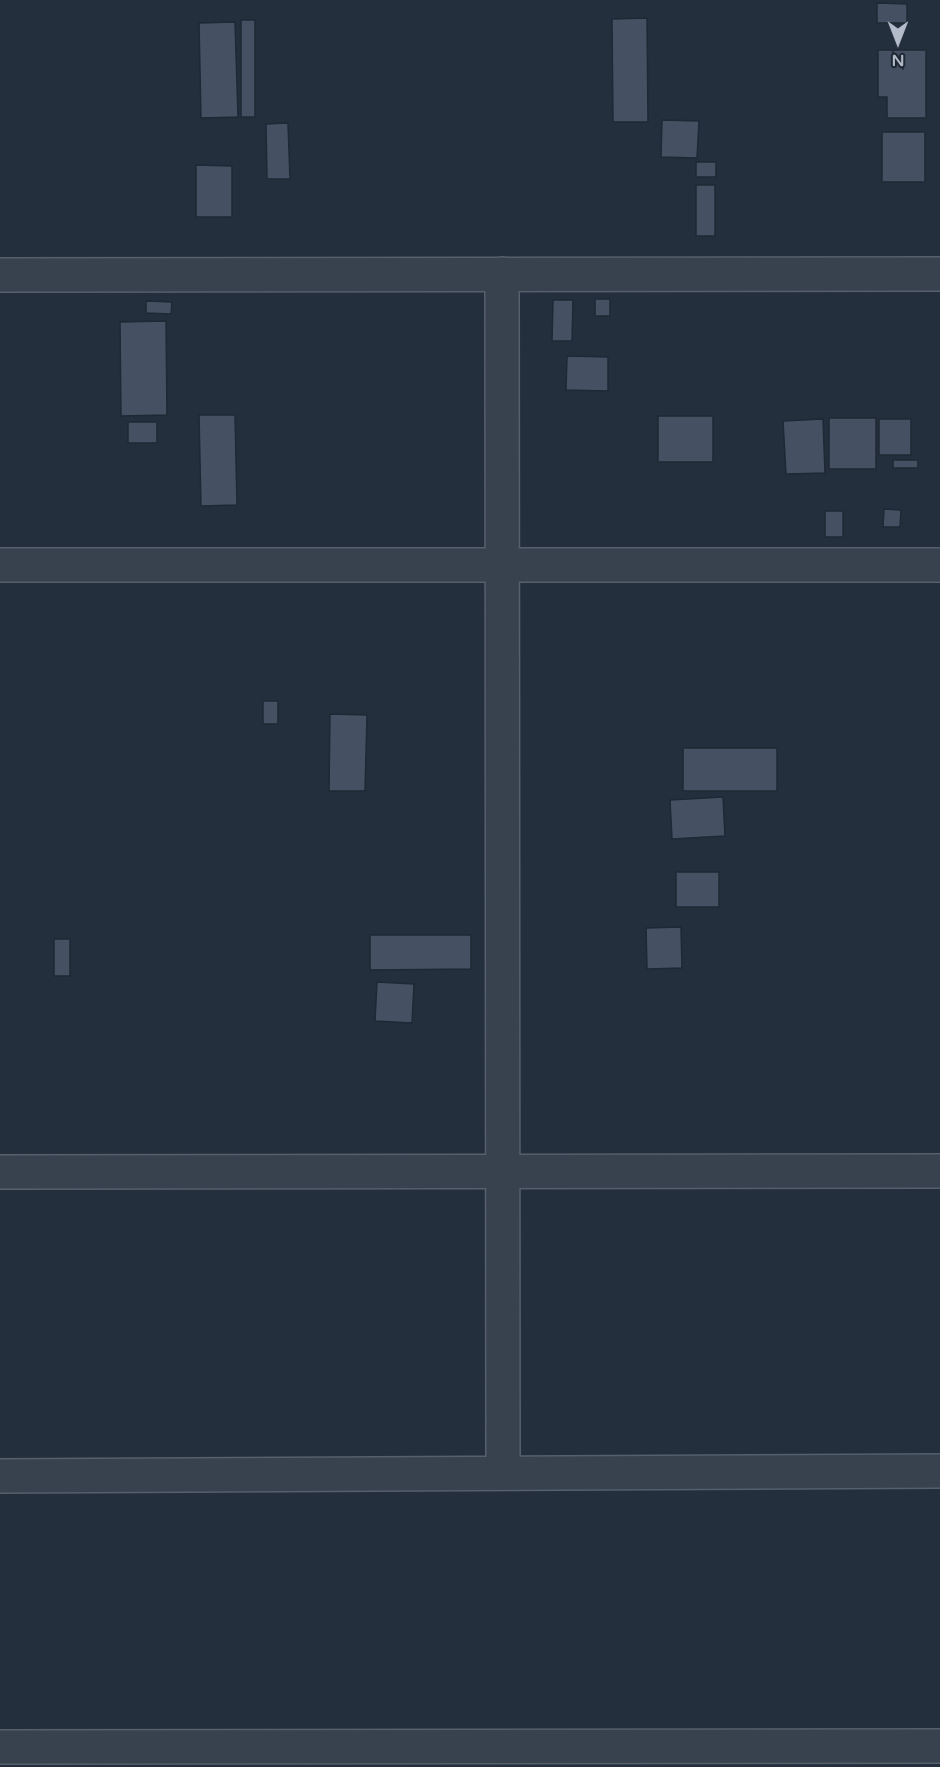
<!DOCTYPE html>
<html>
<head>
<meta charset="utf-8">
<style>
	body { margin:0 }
	#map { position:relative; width:940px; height:1767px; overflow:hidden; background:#242f3e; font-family:"Varela Round",sans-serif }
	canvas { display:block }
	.north { position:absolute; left:868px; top:12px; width:60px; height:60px; -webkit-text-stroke:4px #1d2633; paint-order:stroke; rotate:180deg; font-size:16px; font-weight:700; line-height:24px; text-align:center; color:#b4bcc9 }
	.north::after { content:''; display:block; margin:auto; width:21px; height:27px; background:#b4bcc9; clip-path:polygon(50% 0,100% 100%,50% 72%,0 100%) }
</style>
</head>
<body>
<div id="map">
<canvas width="940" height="1767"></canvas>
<div class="north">N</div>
</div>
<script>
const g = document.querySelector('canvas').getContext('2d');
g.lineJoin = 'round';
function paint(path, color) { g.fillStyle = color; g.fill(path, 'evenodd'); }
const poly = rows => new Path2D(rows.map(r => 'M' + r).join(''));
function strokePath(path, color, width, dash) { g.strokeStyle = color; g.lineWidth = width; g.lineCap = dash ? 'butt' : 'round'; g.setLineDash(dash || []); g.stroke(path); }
const building = poly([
	[877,3,907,4,907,23,877,23,877,3],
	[647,18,648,122,613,122,612,19,647,18],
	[241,20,255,20,255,117,241,117,241,20],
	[235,22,238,117,201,118,199,23,235,22],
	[878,50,926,50,926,118,887,118,887,97,878,97,878,50],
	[662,120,699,121,697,158,661,157,662,120],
	[288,123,290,179,267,179,266,124,288,123],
	[882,132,925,132,925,182,882,182,882,132],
	[696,162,716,162,716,177,696,177,696,162],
	[196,165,232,166,232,217,196,217,196,165],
	[696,185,715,185,715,236,696,236,696,185],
	[595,299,610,299,610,316,595,316,595,299],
	[553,300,573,300,572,341,552,341,553,300],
	[146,301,172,302,171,314,146,313,146,301],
	[166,321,167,415,121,416,120,322,166,321],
	[567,356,608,357,608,391,566,390,567,356],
	[199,415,235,415,237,505,201,506,199,415],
	[658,416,713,416,713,462,658,462,658,416],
	[829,418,876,418,876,469,829,469,829,418],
	[823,419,825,473,786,474,783,421,823,419],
	[879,419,911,419,911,455,879,455,879,419],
	[128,422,157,422,157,443,128,443,128,422],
	[893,460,918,460,918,468,893,468,893,460],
	[884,509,901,510,900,527,883,527,884,509],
	[825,511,843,511,843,537,825,537,825,511],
	[263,701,278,701,278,724,263,724,263,701],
	[330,714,367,715,365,791,329,791,330,714],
	[683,748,777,748,777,791,683,791,683,748],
	[723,797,725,836,672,839,670,800,723,797],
	[676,872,719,872,719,907,676,907,676,872],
	[681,927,682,968,647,969,646,928,681,927],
	[370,935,471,935,471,969,370,970,370,935],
	[54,939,70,939,70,976,54,976,54,939],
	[377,982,414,984,412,1023,375,1021,377,982]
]);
paint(building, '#455162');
strokePath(building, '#1f2835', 1.5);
const minor = poly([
	[502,274,503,1472],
	[0,275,940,274],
	[0,565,940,565],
	[0,1172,940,1171],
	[0,1476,940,1471],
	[0,1747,940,1746]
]);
strokePath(minor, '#565f6c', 36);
strokePath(minor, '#38414e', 33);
</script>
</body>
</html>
